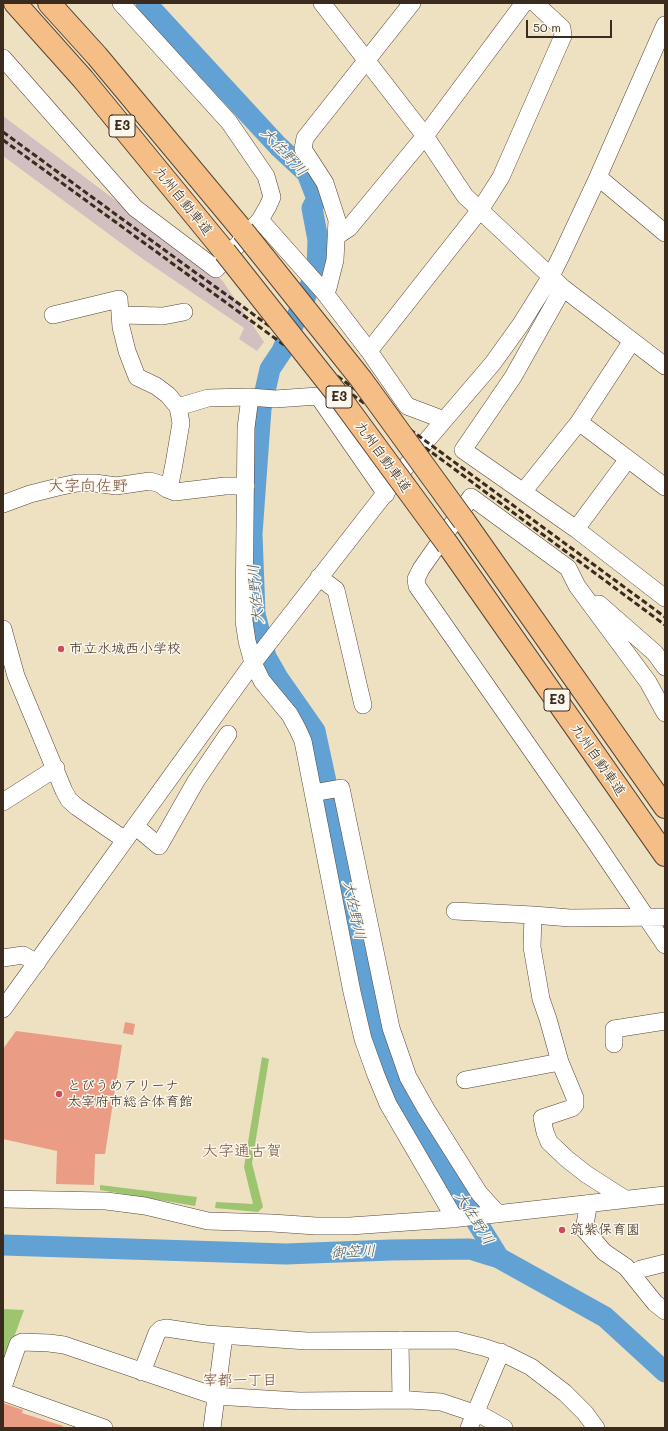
<!DOCTYPE html>
<html>
<head>
<meta charset="utf-8">
<style>
	body { margin:0 }
	#map { position:relative; width:668px; height:1431px; overflow:hidden; background:#eee1c1; font-family:Mali,sans-serif }
	canvas { display:block }
	.frame { position:absolute; inset:0; border:4px solid #3b2a1e; pointer-events:none }
	.scale { position:absolute; left:526px; top:20px; width:86px; height:18px; box-sizing:border-box; border:2px solid #3b2a1e; border-top:0; padding-left:5px; font-size:12px; line-height:14px; white-space:nowrap; color:#3b2a1e; -webkit-text-stroke:3px #fbf7ec; paint-order:stroke }
</style>
</head>
<body>
<div id="map">
<canvas width="668" height="1431"></canvas>
<div class="frame"></div>
<div class="scale">50 m</div>
</div>
<script>
const g = document.querySelector('canvas').getContext('2d');
g.lineJoin = 'round';
function paint(path, color) { g.fillStyle = color; g.fill(path, 'evenodd'); }
const poly = rows => new Path2D(rows.map(r => 'M' + r).join(''));
function strokePath(path, color, width, dash) { g.strokeStyle = color; g.lineWidth = width; g.lineCap = dash ? 'butt' : 'round'; g.setLineDash(dash || []); g.stroke(path); }
function drawText(font, color, halo, rows, align = 'center') {
  g.font = font + ' Mali,"Klee One",sans-serif'; g.lineWidth = 3; g.setLineDash([]); g.textBaseline = 'middle'; g.strokeStyle = halo; g.fillStyle = color; for (const [text, x, y, turn = 0] of rows) {
    g.save(); g.translate(x, y); g.rotate((+turn || 0) * Math.PI / 180); g.textAlign = isNaN(turn) ? turn : align; if (halo) g.strokeText(text, 0, 0); g.fillText(text, 0, 0); g.restore();
  }
}
paint(poly([
	[3,116,222,280,264,342,257,351,239,339,244,328,140,257,3,156]
]), '#d2bfc0');
paint(poly([
	[262,1057,269,1059,252,1163,263,1207,258,1212,215,1208,216,1202,253,1204,244,1167],
	[100,1185,197,1197,195,1206,100,1190],
	[3,1309,24,1310,3,1367]
]), '#9dc46f');
strokePath(poly([
	[146,3,278,146,307,173,317,199,312,208,318,240,317,270,282,351,270,369,261,409,252,534,255,614,266,657,278,678,315,731,392,1085,499,1258],
	[3,1245,286,1254,391,1250,470,1249,499,1258,605,1317,665,1372]
]), '#61a1d4', 21);
paint(poly([
	[125,1022,135,1024,133,1035,123,1033],
	[16,1031,122,1045,105,1154,95,1154,94,1185,56,1184,57,1151,3,1139,3,1049],
	[3,1403,23,1410,22,1413,63,1426,62,1428,3,1428]
]), '#ea9c84');
const minor = poly([
	[322,3,425,136,465,196,563,288,665,366],
	[3,58,135,208,216,269,260,220,268,206,272,197,266,176,229,122,121,3],
	[598,177,665,233],
	[260,220,324,292,369,351,407,406,444,420],
	[337,236,349,228,425,136,524,3],
	[563,288,513,377,463,450,576,529,665,598],
	[324,292,328,288,335,260,337,220,325,183,303,149,305,138,412,3],
	[53,315,119,299,121,327,127,351,137,377,156,386,168,395,178,407,181,423,174,464,170,484,167,489],
	[120,315,163,316,184,312],
	[369,351,480,210,501,177,563,36,562,28,535,3],
	[250,397,246,428,244,621,247,641,253,663,262,681,290,715,298,730,303,741,352,992,363,1039,376,1075,388,1104,455,1219],
	[178,407,208,398,250,397,275,399,318,396,386,494],
	[579,422,665,487],
	[523,492,579,422,632,341],
	[3,504,30,494,58,487,77,483,95,483,116,486,150,481,160,484,167,489,175,492,225,486,246,486],
	[576,529,628,459],
	[319,577,336,590,363,705],
	[599,604,655,653,665,667],
	[3,629,16,676,64,791,69,800,77,807,125,840],
	[665,713,648,682,577,586,568,568,471,497,421,569,416,579,417,586,594,840,665,945],
	[313,793,341,788,391,1028,408,1077,426,1109,479,1193,498,1214],
	[3,802,56,768],
	[135,826,159,846,196,781,228,734],
	[455,911,533,915],
	[3,958,23,955,37,963],
	[3,1009,253,663,422,446,493,363,521,324,551,276,562,254,598,177,665,25],
	[614,1044,614,1029,665,1021],
	[465,1080,560,1062],
	[3,1199,106,1201,145,1206,208,1221,272,1223,316,1226,350,1226,451,1219,665,1195],
	[625,1199,586,1174,567,1159,549,1142,545,1132,542,1118,572,1108,575,1105,575,1098,560,1062,548,1019,541,999,532,947,533,915,570,918,665,917],
	[589,1203,584,1229,604,1252,626,1267,655,1303,665,1311],
	[632,1274,641,1269,665,1263],
	[400,1340,401,1400],
	[142,1372,157,1333,161,1329,166,1328,206,1334,307,1341,455,1340,483,1347,507,1355,531,1367,565,1393,585,1413,596,1428],
	[3,1387,18,1344,22,1342,49,1343,64,1345,215,1396,299,1401,409,1400,441,1402,483,1416,504,1428],
	[3,1392,104,1428],
	[212,1428,224,1336],
	[469,1428,501,1352]
]);
const highway = poly([
	[15,3,83,79,225,252],
	[49,3,97,56,243,231],
	[464,521,665,807],
	[448,545,665,855]
]);
strokePath(minor, '#564536', 18);
strokePath(highway, '#564536', 24);
strokePath(minor, '#fff', 17);
strokePath(highway, '#f6be87', 22);
strokePath(poly([
	[3,132,196,273,242,306,665,617],
	[3,140,453,468,665,625]
]), '#3b2a1e', 3, [6, 3]);
const highwayBridge = poly([
	[243,231,361,379,464,521],
	[225,252,338,395,448,545]
]);
strokePath(highwayBridge, '#564536', 24, []);
strokePath(highwayBridge, '#f6be87', 22);
for (const [x, y, r, color] of [
	[61,649,4,"#d1495b"],
	[59,1094,4,"#d1495b"],
	[562,1230,4,"#d1495b"]
]) { const dot = new Path2D(); dot.arc(x, y, r, 0, 2 * Math.PI); g.fillStyle = color; g.fill(dot); strokePath(dot, '#fbf7ec', 1.5); }
for (const [x, y, w] of [
	[122,126,26],
	[339,397,26],
	[557,700,26]
]) { const box = new Path2D(); box.roundRect(x - w / 2, y - 11, w, 22, 3); g.fillStyle = '#fbf7ec'; g.fill(box); strokePath(box, '#3b2a1e', 1); }
drawText('bold 13px', '#3b2a1e', null, [
	["E3",122,126],
	["E3",339,397],
	["E3",557,700]
]);
drawText('14px', '#3b2a1e', '#fbf7ec', [
	["九州自動車道",183,201,51],
	["九州自動車道",383,457,54],
	["九州自動車道",598,760,55]
]);
drawText('14px', '#3b2a1e', '#fbf7ec', [
	["市立水城西小学校",69,649],
	["とびうめアリーナ",67,1086],
	["太宰府市総合体育館",67,1102],
	["筑紫保育園",570,1230]
], 'left');
drawText('italic 15px', '#4a5a67', '#fbf7ec', [
	["大佐野川",284,152,47],
	["大佐野川",256,594,-95],
	["大佐野川",354,910,78],
	["大佐野川",474,1218,58],
	["御笠川",353,1252,-2]
]);
drawText('15px', '#785242', '#fbf7ec', [
	["宰都一丁目",240,1380]
]);
drawText('16px', '#785242', '#fbf7ec', [
	["大字向佐野",88,486],
	["大字通古賀",242,1151]
]);
</script>
</body>
</html>
